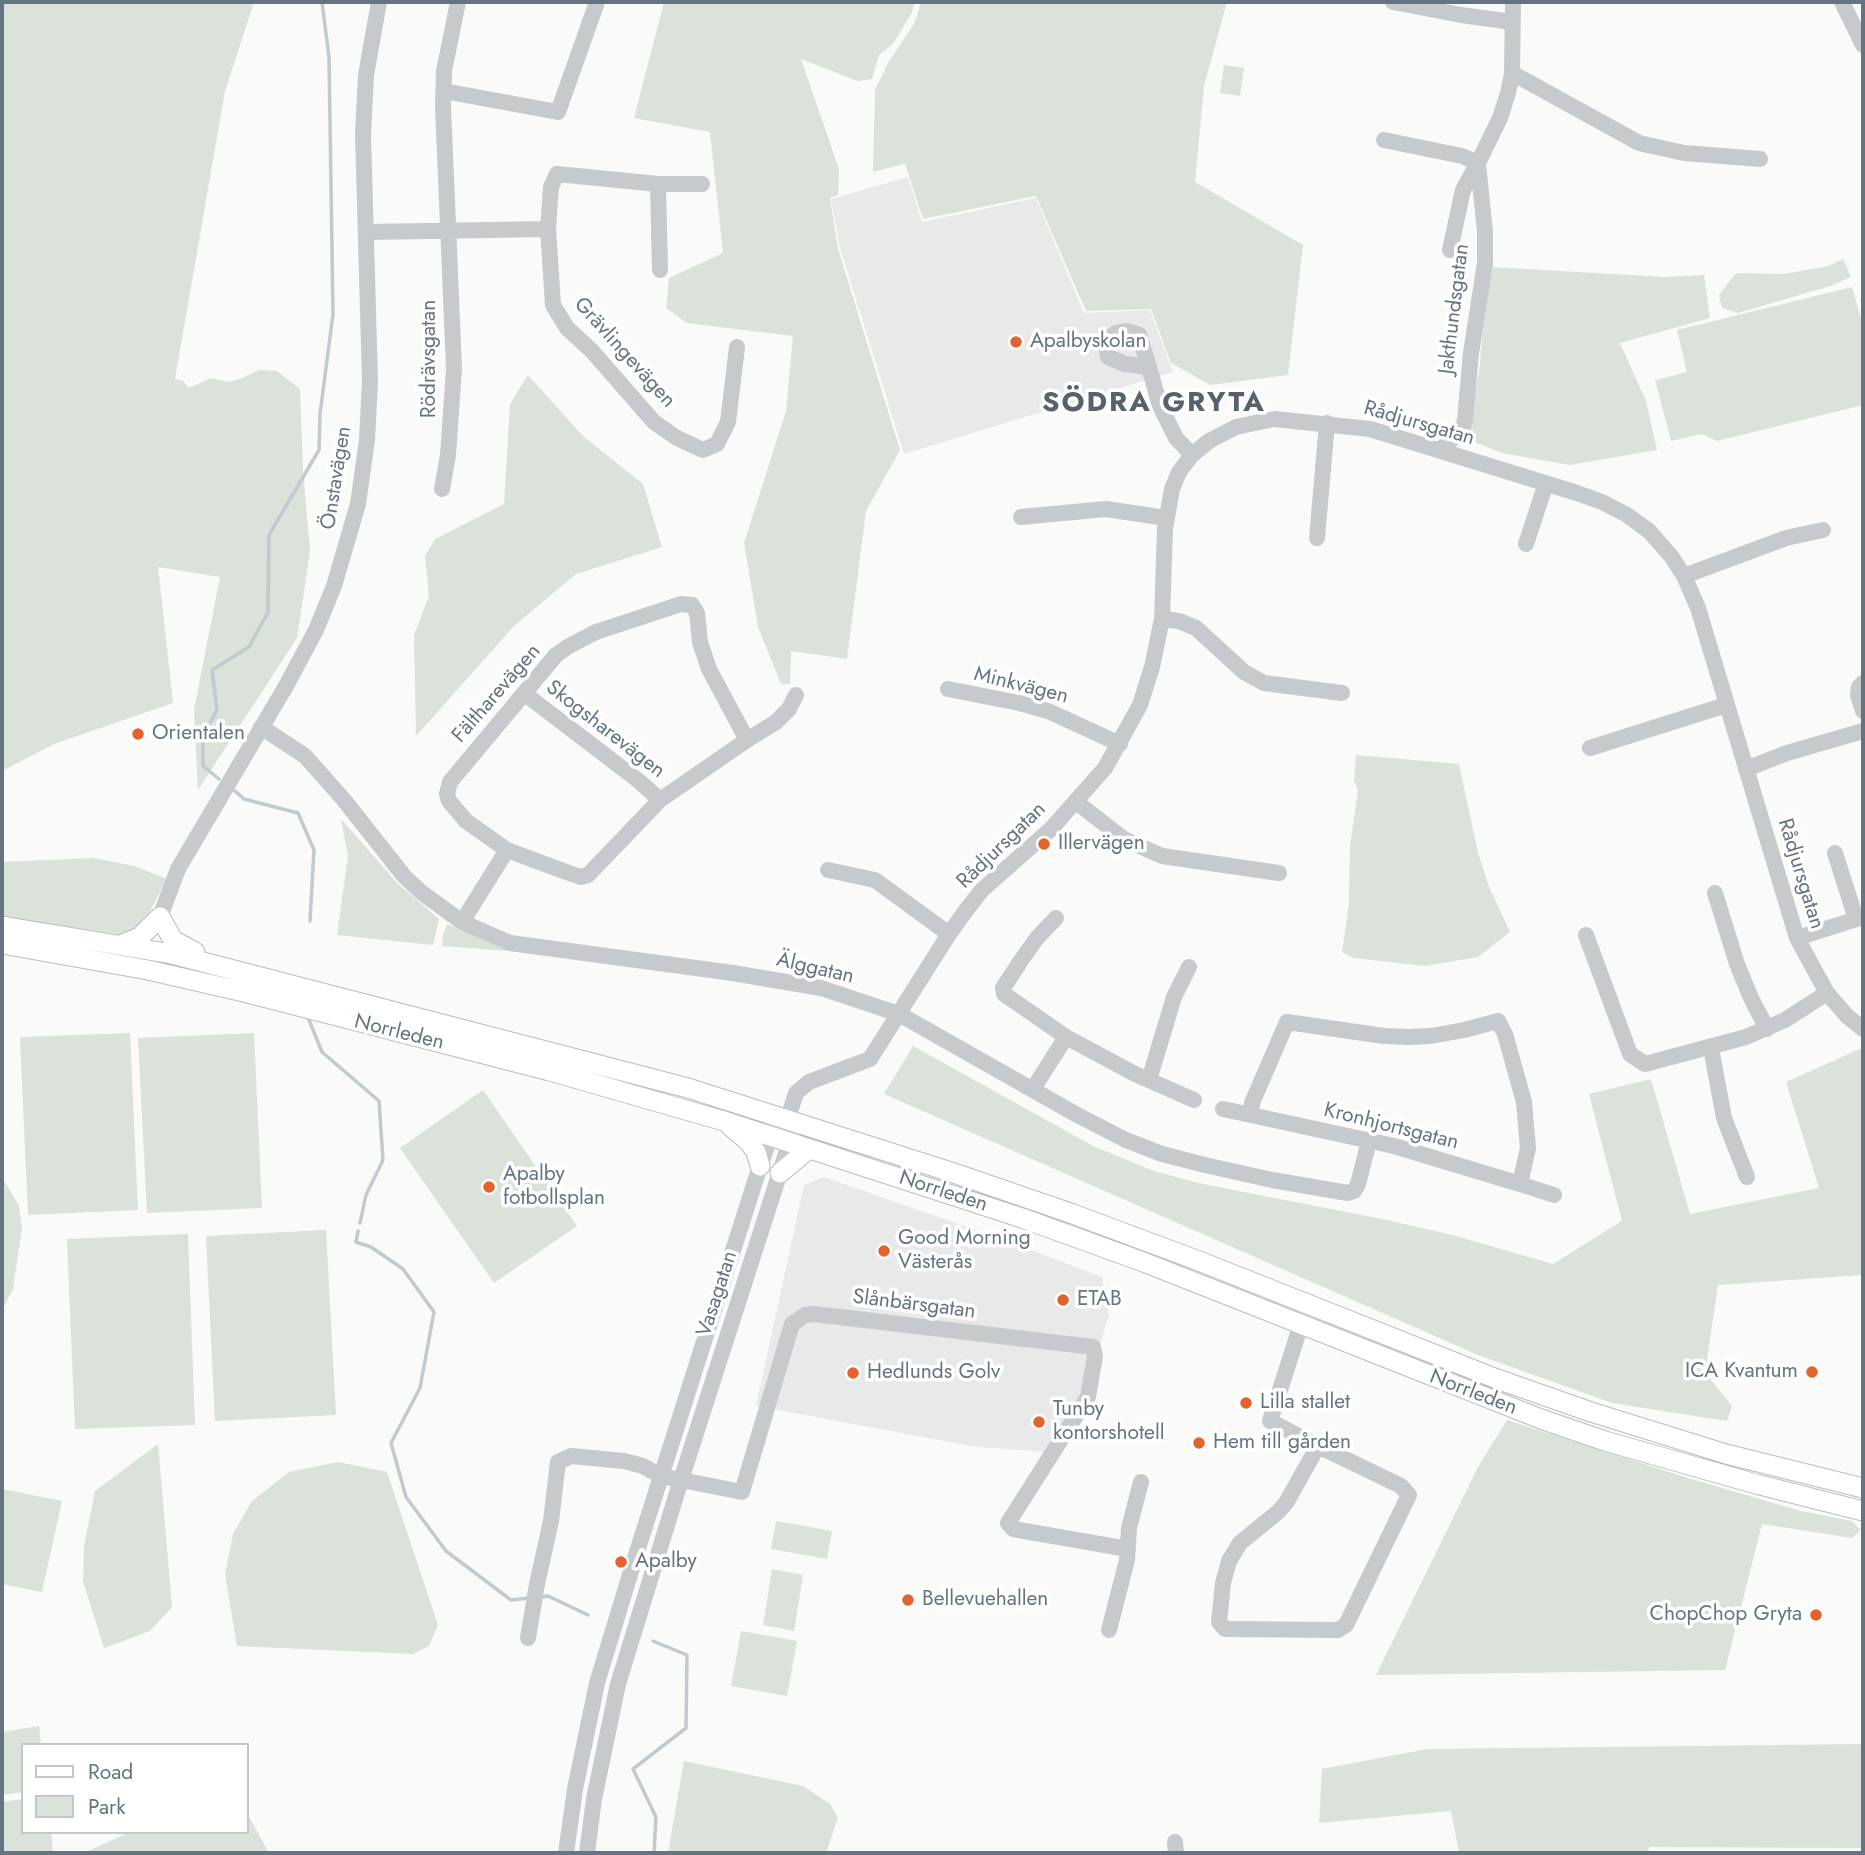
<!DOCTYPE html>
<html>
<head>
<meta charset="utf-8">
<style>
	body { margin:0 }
	#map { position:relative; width:1865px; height:1855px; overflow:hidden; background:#fafaf8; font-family:Jost,sans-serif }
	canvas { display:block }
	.frame { position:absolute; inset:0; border:4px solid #657483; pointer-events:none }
	.legend { position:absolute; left:21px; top:1743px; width:228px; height:91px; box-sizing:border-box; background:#fff; border:2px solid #c1c7cd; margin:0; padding:9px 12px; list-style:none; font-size:21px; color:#657483 }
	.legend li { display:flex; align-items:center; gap:14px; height:35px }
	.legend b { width:35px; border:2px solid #c1c7cd }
</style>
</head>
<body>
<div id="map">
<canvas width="1865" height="1855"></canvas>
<div class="frame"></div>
<ul class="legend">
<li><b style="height:9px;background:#fff"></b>Road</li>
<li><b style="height:19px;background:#dbe2d9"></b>Park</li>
</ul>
</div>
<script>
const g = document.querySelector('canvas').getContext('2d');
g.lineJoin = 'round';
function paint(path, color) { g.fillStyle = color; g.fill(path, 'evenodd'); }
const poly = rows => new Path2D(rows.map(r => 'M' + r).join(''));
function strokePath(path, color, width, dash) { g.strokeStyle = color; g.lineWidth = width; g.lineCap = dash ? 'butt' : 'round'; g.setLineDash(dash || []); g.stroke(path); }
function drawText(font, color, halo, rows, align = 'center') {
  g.font = font + ' Jost,sans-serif'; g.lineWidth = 7; g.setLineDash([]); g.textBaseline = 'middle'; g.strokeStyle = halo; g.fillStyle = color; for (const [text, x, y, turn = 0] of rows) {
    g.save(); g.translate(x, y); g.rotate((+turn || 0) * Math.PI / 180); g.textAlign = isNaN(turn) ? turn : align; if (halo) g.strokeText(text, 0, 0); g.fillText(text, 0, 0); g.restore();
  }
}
paint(poly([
	[908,177,922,222,1036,198,1084,313,1150,310,1173,372,904,454,840,248,831,199],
	[824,1177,1013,1243,1102,1277,1109,1315,1084,1396,1048,1452,977,1447,756,1406,804,1185]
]), '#e8e9e9');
paint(poly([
	[2,2,254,2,225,91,175,379,183,381,189,388,211,378,228,382,240,379,259,370,277,371,300,389,303,470,310,552,297,638,198,790,194,710,220,577,158,567,173,703,54,744,2,771],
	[664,2,915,2,911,14,893,44,879,55,872,79,858,81,801,59,839,169,838,195,830,198,838,249,900,450,866,511,847,659,791,651,790,684,781,684,758,627,744,543,786,411,793,336,687,323,666,308,669,278,723,253,710,132,634,118],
	[921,2,1227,2,1204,86,1195,182,1303,245,1288,375,1210,385,1171,363,1151,309,1086,311,1036,196,923,219,905,164,873,172,875,90,888,63,914,24],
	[1224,65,1244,68,1240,96,1220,93],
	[1843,259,1851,277,1830,286,1738,313,1722,308,1719,295,1736,273,1784,274,1828,266],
	[1491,267,1665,277,1704,275,1710,318,1620,343,1646,401,1657,450,1570,465,1502,453,1467,439,1480,365,1484,311],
	[1852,287,1863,325,1863,405,1717,441,1702,434,1671,441,1655,380,1687,372,1677,330],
	[528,375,583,436,643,484,662,547,576,574,514,626,416,736,414,635,429,596,425,556,435,539,504,504,510,404],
	[1356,755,1459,764,1478,853,1489,887,1510,932,1478,957,1425,966,1353,958,1342,952,1349,904,1350,846,1358,790,1354,780],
	[341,819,398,884,439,919,433,945,337,935,348,856],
	[93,858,134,866,167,879,150,911,144,928,124,935,2,917,2,862],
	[447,924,509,951,442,946,443,935],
	[130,1033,138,1210,28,1215,20,1037],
	[254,1033,262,1208,147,1213,138,1038],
	[913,1046,1093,1146,1154,1171,1198,1183,1387,1220,1452,1235,1553,1264,1622,1221,1589,1094,1651,1079,1690,1214,1819,1188,1786,1082,1862,1048,1863,1275,1718,1285,1705,1373,1732,1406,1727,1421,1612,1403,1478,1355,884,1094],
	[483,1090,577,1226,494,1283,400,1148],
	[2,1177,19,1206,22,1228,13,1289,2,1310],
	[326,1230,336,1415,215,1421,206,1236],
	[188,1234,195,1425,75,1429,67,1239],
	[1507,1420,1691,1479,1801,1511,1852,1521,1861,1530,1852,1538,1762,1524,1725,1670,1376,1675,1478,1467],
	[158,1444,172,1607,150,1631,104,1648,83,1581,84,1546,95,1491],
	[338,1462,387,1472,438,1625,429,1646,413,1654,237,1646,225,1574,233,1534,252,1501,289,1472],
	[2,1489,62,1501,42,1592,2,1584],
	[776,1521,832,1531,827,1559,771,1549],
	[772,1569,803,1575,794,1631,763,1625],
	[741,1631,797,1641,787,1696,731,1686],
	[39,1726,41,1745,23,1745,23,1792,2,1795,2,1732],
	[1863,1744,1863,1848,1649,1847,1648,1853,1459,1853,1451,1811,1319,1823,1322,1769,1427,1749],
	[684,1761,803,1786,830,1804,838,1818,826,1853,668,1853],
	[23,1799,23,1832,51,1832,53,1853,2,1853,2,1802],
	[247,1813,269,1853,88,1853,88,1851,130,1832,247,1832]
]), '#dbe2d9');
strokePath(poly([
	[219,779,203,766,203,736,217,710,212,670,249,647,268,612,269,535,319,450,320,414,333,314,329,57,322,2],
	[235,791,244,799,298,813,314,850,310,921],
	[309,1020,322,1052,379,1101,383,1160,366,1195,360,1223],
	[358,1231,356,1242,371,1247,403,1269,434,1312,420,1388,391,1443,406,1497,446,1551,511,1600,529,1598],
	[540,1597,548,1596,588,1615],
	[653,1641,687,1655,686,1728,633,1769,656,1817,654,1853]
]), '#c1cacf', 3.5);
const major = poly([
	[160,917,173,940,195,952],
	[2,926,172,954,688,1088,954,1173,1073,1214,1199,1261,1497,1379,1591,1412,1726,1454,1863,1488],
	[2,944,148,970,248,993,550,1071,724,1121,1022,1218,1146,1263,1541,1419,1605,1441,1756,1484,1863,1511],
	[123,944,140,937,160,917],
	[730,1126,748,1141,756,1152,760,1166],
	[780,1173,809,1149]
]);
strokePath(major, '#b9bdc1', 21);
strokePath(poly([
	[1393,2,1461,15,1512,22],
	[1842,2,1863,45],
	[1512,73,1639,143,1684,153,1760,159],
	[444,91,558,112,597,2],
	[1384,140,1462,156,1478,163,1463,190,1450,250],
	[658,184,660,270],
	[702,184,658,184,557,174,551,187,548,229,553,305,567,328,591,350,654,422,677,438,703,450,717,444,728,422,737,347],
	[367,232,548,229],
	[1149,367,1139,335,1126,331,1116,333,1109,338,1106,345,1108,357,1125,364,1149,367,1160,406,1176,438,1192,455],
	[1440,450,1462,430,1465,420,1471,353,1485,263,1485,232,1478,163,1500,118,1508,93,1512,73,1513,2],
	[442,489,448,455,454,369,443,106,444,71,458,2],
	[1021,517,1106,509,1166,518],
	[1317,538,1327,423],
	[1526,544,1546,483],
	[1684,576,1786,538,1823,530],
	[681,604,692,605,697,613,700,642,709,669,747,740,660,800,588,875,581,877,569,873,507,850,466,821,449,801,447,794,450,782,556,655,569,646,596,632,681,604],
	[1162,619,1179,621,1196,628,1244,672,1264,683,1342,693],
	[1863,683,1859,687,1858,695,1863,711],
	[948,689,1019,703,1048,711,1120,744],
	[525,694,639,781,660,800],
	[261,727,305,756,344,800,404,876,421,892,462,922,510,943,733,973,821,988,899,1014,1079,1116,1126,1140,1162,1154,1205,1165,1272,1180,1348,1193,1354,1191,1358,1184,1369,1141],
	[747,740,776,722,789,709,796,695],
	[1590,748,1726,705],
	[1746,769,1787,753,1863,731],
	[1076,802,1124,839,1162,856,1279,873],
	[1835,853,1856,919],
	[828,870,875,880,949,934],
	[1715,893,1737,964,1751,998,1767,1029],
	[160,917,178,869,286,686,316,630,334,586,358,504,367,440,370,381,363,134,366,75,379,2],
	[1056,918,1037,938,1020,962,1003,988,1004,994,1066,1037,1135,1074,1194,1100],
	[462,922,507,850],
	[1586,935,1630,1054,1645,1064,1746,1037,1785,1020,1827,993],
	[1797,938,1863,917],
	[1498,1021,1505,1034,1524,1102,1528,1148,1520,1184,1394,1146,1251,1115,1252,1103,1287,1022,1384,1036,1409,1037,1431,1036,1464,1030,1498,1021],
	[1711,1048,1724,1118,1747,1177],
	[1149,1080,1174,997,1189,967],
	[1033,1089,1066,1037],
	[1223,1109,1251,1115],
	[1520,1184,1554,1195],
	[1304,1315,1270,1421,1318,1446,1286,1503,1278,1512,1240,1543,1229,1561,1223,1583,1219,1622,1225,1629,1338,1630,1346,1625,1409,1495,1401,1486,1318,1446],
	[1109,1630,1127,1560,1129,1528,1141,1482],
	[528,1638,537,1584,551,1521,558,1462,571,1456,624,1461,643,1466,661,1476,742,1492,792,1324,805,1315,814,1314,1093,1347,1095,1356,1088,1397,1008,1523,1013,1529,1128,1549],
	[1175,1842,1176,1853],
	[566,1853,575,1789,597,1683,635,1558,760,1166,773,1129,788,1118],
	[587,1853,594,1799,618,1684,681,1480,792,1135,788,1118,796,1093,809,1082,870,1059,949,934,967,909,982,890,1051,829,1105,768,1140,705,1152,667,1162,619,1165,529,1172,489,1179,472,1192,455,1209,441,1236,427,1274,419,1370,429,1577,493,1602,502,1627,515,1649,531,1671,556,1684,576,1698,608,1797,938,1827,993,1847,1016,1863,1029]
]), '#c6cacd', 16);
strokePath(major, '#fff', 19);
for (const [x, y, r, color] of [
	[1016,342,7,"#e4632d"],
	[138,734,7,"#e4632d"],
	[1044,844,7,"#e4632d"],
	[489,1187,7,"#e4632d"],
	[884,1251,7,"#e4632d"],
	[1063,1300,7,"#e4632d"],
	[1812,1372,7,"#e4632d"],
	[853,1373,7,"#e4632d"],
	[1246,1403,7,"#e4632d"],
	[1039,1422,7,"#e4632d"],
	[1199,1443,7,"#e4632d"],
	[621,1562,7,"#e4632d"],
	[908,1600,7,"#e4632d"],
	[1816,1615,7,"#e4632d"]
]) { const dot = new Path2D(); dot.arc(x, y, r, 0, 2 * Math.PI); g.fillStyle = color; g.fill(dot); strokePath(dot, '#fff', 2.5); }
drawText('21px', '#657483', '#fff', [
	["Jakthundsgatan",1455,309,-83],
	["Grävlingevägen",624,353,48],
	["Rödrävsgatan",430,359,-90],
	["Rådjursgatan",1419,424,16],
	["Önstavägen",337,478,-81],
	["Minkvägen",1021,686,14],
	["Fältharevägen",497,694,-49],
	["Skogsharevägen",605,730,38],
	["Rådjursgatan",1002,846,-44],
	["Rådjursgatan",1800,874,73],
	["Älggatan",815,969,13],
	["Norrleden",399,1033,14],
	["Kronhjortsgatan",1391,1127,14],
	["Norrleden",943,1192,18],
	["Vasagatan",718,1294,-72],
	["Slånbärsgatan",914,1305,7],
	["Norrleden",1473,1393,21]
]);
drawText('21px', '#657483', '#fff', [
	["Apalbyskolan",1030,342],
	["Orientalen",152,734],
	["Illervägen",1058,844],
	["Apalby",503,1175],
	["fotbollsplan",503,1199],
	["Good Morning",898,1239],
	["Västerås",898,1263],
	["ETAB",1077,1300],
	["ICA Kvantum",1798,1372,"right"],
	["Hedlunds Golv",867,1373],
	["Lilla stallet",1260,1403],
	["Tunby",1053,1410],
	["kontorshotell",1053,1434],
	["Hem till gården",1213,1443],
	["Apalby",635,1562],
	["Bellevuehallen",922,1600],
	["ChopChop Gryta",1802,1615,"right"]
], 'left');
g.letterSpacing = '2px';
drawText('bold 28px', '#57626e', '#fff', [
	["SÖDRA GRYTA",1154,404]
]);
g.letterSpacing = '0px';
</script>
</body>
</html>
